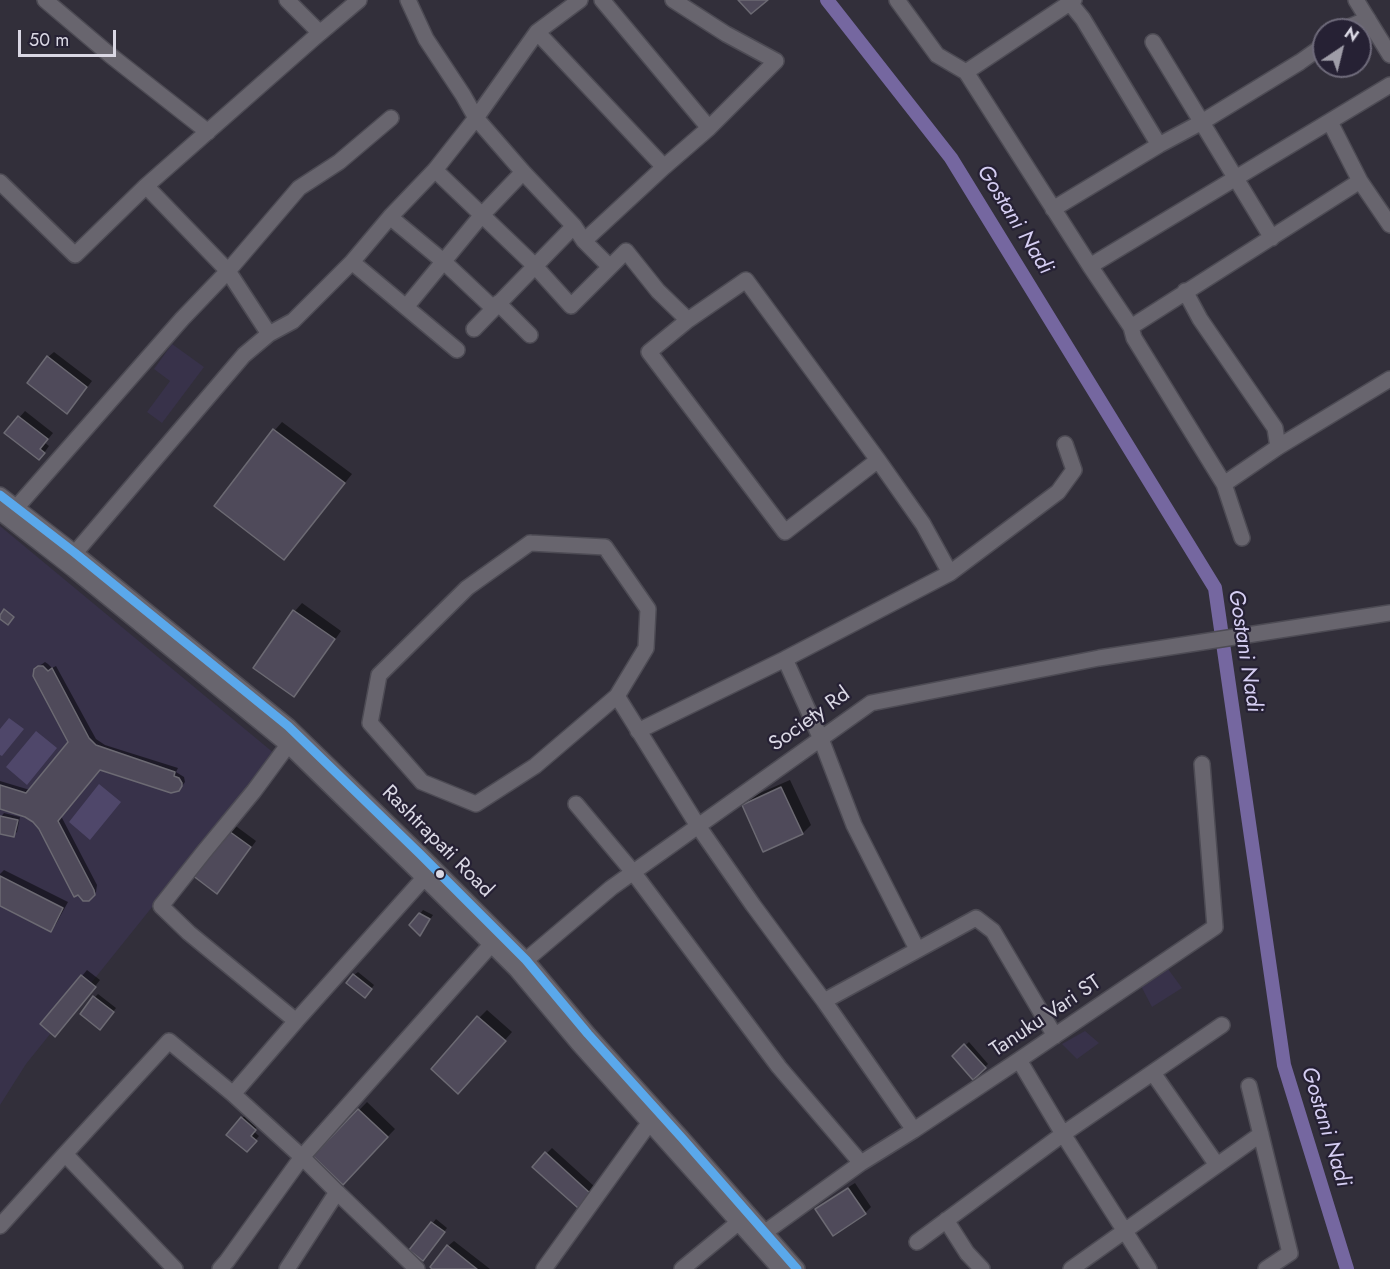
<!DOCTYPE html>
<html>
<head>
<meta charset="utf-8">
<style>
	body { margin:0 }
	#map { position:relative; width:1390px; height:1269px; overflow:hidden; background:#322f3a; font-family:Jost,sans-serif }
	canvas { display:block }
	.north { position:absolute; left:1312px; top:18px; width:60px; height:60px; box-sizing:border-box; background:#262134; border:2px solid #6e6a7a; border-radius:50%; rotate:35deg; font-size:16px; font-weight:700; line-height:24px; text-align:center; color:#dad8e4 }
	.north::after { content:''; display:block; margin:auto; width:21px; height:27px; background:#9f9da8; clip-path:polygon(50% 0,100% 100%,50% 72%,0 100%) }
	.scale { position:absolute; left:18px; top:30px; width:98px; height:27px; box-sizing:border-box; border:3px solid #dad8e4; border-top:0; padding-left:8px; font-size:18px; line-height:21px; white-space:nowrap; color:#dad8e4; -webkit-text-stroke:4px #262134; paint-order:stroke }
</style>
</head>
<body>
<div id="map">
<canvas width="1390" height="1269"></canvas>
<div class="north">N</div>
<div class="scale">50 m</div>
</div>
<script>
const g = document.querySelector('canvas').getContext('2d');
g.lineJoin = 'round';
function paint(path, color) { g.fillStyle = color; g.fill(path, 'evenodd'); }
const poly = rows => new Path2D(rows.map(r => 'M' + r).join(''));
function strokePath(path, color, width, dash) { g.strokeStyle = color; g.lineWidth = width; g.lineCap = dash ? 'butt' : 'round'; g.setLineDash(dash || []); g.stroke(path); }
function drawText(font, color, halo, rows, align = 'center') {
  g.font = font + ' Jost,sans-serif'; g.lineWidth = 4.5; g.setLineDash([]); g.textBaseline = 'middle'; g.strokeStyle = halo; g.fillStyle = color; for (const [text, x, y, turn = 0] of rows) {
    g.save(); g.translate(x, y); g.rotate((+turn || 0) * Math.PI / 180); g.textAlign = isNaN(turn) ? turn : align; if (halo) g.strokeText(text, 0, 0); g.fillText(text, 0, 0); g.restore();
  }
}
paint(poly([
	[172,344,204,367,162,423,147,412,170,381,154,369],
	[0,526,275,754,26,1064,0,1105],
	[1168,969,1182,988,1152,1007,1141,986],
	[1085,1031,1099,1043,1077,1059,1062,1044]
]), '#38324a');
paint(poly([
	[9,718,24,729,2,756,0,755,0,729],
	[36,731,57,748,27,785,6,767],
	[99,784,121,802,90,840,69,822]
]), '#4f476a');
paint(poly([
	[54,352,92,381,73,406,48,357],
	[25,411,53,433,45,443,49,446,44,453,6,433],
	[282,422,352,474,291,550,216,505,275,430],
	[302,603,341,631,302,687,294,695,295,611],
	[45,662,48,664,52,668,56,666,96,739,105,745,178,768,176,772,184,777,185,782,179,790,100,768,61,816,97,885,96,892,92,896,40,828,26,815,0,807,0,781,30,790,70,742,35,669],
	[790,780,811,825,803,833,764,850,743,805,751,797],
	[4,813,20,817,17,832,13,835,0,832,0,818],
	[233,824,256,841,223,886,194,875],
	[4,870,68,902,56,924,51,930,0,905,0,874],
	[423,910,433,915,423,930,420,914],
	[87,970,100,980,61,1029,82,976],
	[358,972,374,985,368,993,354,975],
	[98,994,116,1008,103,1024,95,997],
	[487,1010,512,1032,466,1084,479,1018],
	[969,1042,988,1064,973,1078,954,1056],
	[367,1102,395,1129,343,1183,315,1156],
	[246,1114,259,1125,253,1131,259,1136,247,1150,228,1135],
	[552,1148,595,1187,578,1206,546,1154],
	[855,1183,871,1207,865,1213,817,1209,823,1203],
	[436,1219,447,1228,426,1255,411,1250],
	[454,1241,490,1269,434,1269,448,1246]
]), '#0007');
strokePath(poly([
	[827,0,951,158,1215,588,1284,1065,1347,1269]
]), '#7567a0', 14);
const building = poly([
	[738,0,768,0,751,14,738,0],
	[47,356,87,387,67,414,27,383,47,356],
	[18,416,48,439,40,449,45,453,39,460,4,433,18,416],
	[273,429,345,483,284,560,214,506,273,429],
	[4,609,14,617,8,625,0,619,0,615,4,609],
	[293,610,335,639,294,697,253,668,293,610],
	[38,666,43,666,48,671,52,668,89,738,96,745,175,772,174,776,179,778,182,783,182,786,179,791,171,793,100,770,58,821,94,890,95,895,89,901,83,901,78,895,74,897,39,829,33,822,25,817,0,809,0,785,26,793,68,742,33,676,34,669,38,666],
	[781,787,803,834,763,852,742,805,781,787],
	[0,816,18,820,14,837,0,834,0,816],
	[226,829,251,847,217,894,192,875,226,829],
	[0,876,63,908,51,932,0,906,0,876],
	[419,913,430,919,420,936,409,925,419,913],
	[353,974,372,989,365,998,346,983,353,974],
	[81,975,96,987,55,1037,40,1024,81,975],
	[93,996,114,1012,100,1030,80,1014,93,996],
	[477,1016,506,1041,458,1094,431,1069,477,1016],
	[964,1044,986,1068,973,1080,952,1056,964,1044],
	[358,1109,388,1137,343,1185,313,1156,358,1109],
	[241,1117,256,1130,251,1136,257,1141,247,1152,226,1135,241,1117],
	[545,1152,591,1194,578,1208,532,1167,545,1152],
	[848,1188,866,1214,833,1236,815,1209,848,1188],
	[431,1222,445,1232,423,1261,409,1250,431,1222],
	[447,1245,477,1269,432,1269,430,1267,447,1245]
]);
paint(building, '#4f4a5a');
strokePath(building, '#6c6a73', 1.5);
const minor = poly([
	[45,0,110,55,208,132],
	[287,0,320,33],
	[408,0,426,39,463,95,476,118,523,172,574,226,584,241,610,267],
	[602,0,709,128],
	[897,0,937,55,966,72,1090,266,1131,327,1134,338,1224,484,1242,538],
	[1356,0,1390,55],
	[1070,3,1083,19,1159,145],
	[1344,30,1349,27,1368,19],
	[537,32,664,167],
	[1153,42,1272,238],
	[966,72,1074,0],
	[1330,122,1360,181,1390,225],
	[435,170,534,265,571,306,626,251,658,291,688,320],
	[0,182,75,255,146,186,314,38,359,0],
	[146,186,228,271,269,334],
	[1053,209,1159,145,1202,122,1300,62,1324,45],
	[390,217,443,261,493,308],
	[584,241,664,167,709,128,776,61,726,34,673,0],
	[352,262,457,350],
	[1090,266,1390,85],
	[1185,291,1200,319,1275,428,1278,447],
	[498,303,530,335],
	[406,307,481,216,523,172],
	[1131,327,1360,181],
	[474,329,574,226],
	[878,460,785,532,649,352,688,320,746,280,878,460,923,524,950,573],
	[1224,484,1278,447,1390,379],
	[0,495,75,553,288,726,420,854,526,960,588,1034,682,1138,797,1269],
	[16,508,182,319,228,271,299,188,339,162,391,118],
	[0,512,73,569,288,745,410,864,516,969,578,1043,780,1269],
	[530,543,605,547,648,609,646,648,617,696,535,766,476,804,422,782,370,723,379,675,467,588,530,543],
	[75,553,244,355,269,334,293,321,352,262,390,217,435,170,476,118,537,32,580,0],
	[617,696,698,826,753,905,824,1001,914,1130],
	[638,731,785,659],
	[576,804,633,872,779,1067,861,1163],
	[917,949,854,825,821,739,785,659,950,573,1058,492,1074,470,1065,444],
	[526,960,611,888,871,703,1099,658,1390,613],
	[824,1001,976,918,993,931,1055,1036],
	[296,1021,424,878],
	[1019,1060,1063,1134,1149,1269],
	[1153,1073,1217,1165],
	[1249,1086,1290,1253,1266,1269],
	[233,1094,296,1021,189,933,161,906,203,853,254,791,288,745],
	[337,1192,417,1269],
	[946,1220,967,1253,982,1269],
	[0,1226,65,1154],
	[757,1238,861,1163,914,1130,1019,1060,1215,927,1202,764],
	[917,1242,1063,1134,1222,1025],
	[175,1269,65,1154,169,1041,233,1094,302,1157,337,1192,287,1269],
	[220,1269,227,1261,302,1157,497,938],
	[544,1269,650,1122],
	[682,1269,745,1217],
	[1071,1269,1261,1134]
]);
strokePath(minor, '#4d4b54', 18);
strokePath(minor, '#68656e', 15);
strokePath(poly([
	[0,495,75,553,288,726,420,854,526,960,588,1034,682,1138,797,1269]
]), '#5aa8eb', 9);
for (const [x, y, r, color] of [
	[440,874,5,"#dad8e4"]
]) { const dot = new Path2D(); dot.arc(x, y, r, 0, 2 * Math.PI); g.fillStyle = color; g.fill(dot); strokePath(dot, '#262134', 2); }
drawText('21px', '#dad8e4', '#262134', [
	["Society Rd",810,720,-36],
	["Rashtrapati Road",437,842,45],
	["Tanuku Vari ST",1046,1017,-34]
]);
drawText('italic 22px', '#d5cef2', '#262134', [
	["Gostani Nadi",1014,220,58],
	["Gostani Nadi",1244,651,81],
	["Gostani Nadi",1325,1127,73]
]);
</script>
</body>
</html>
